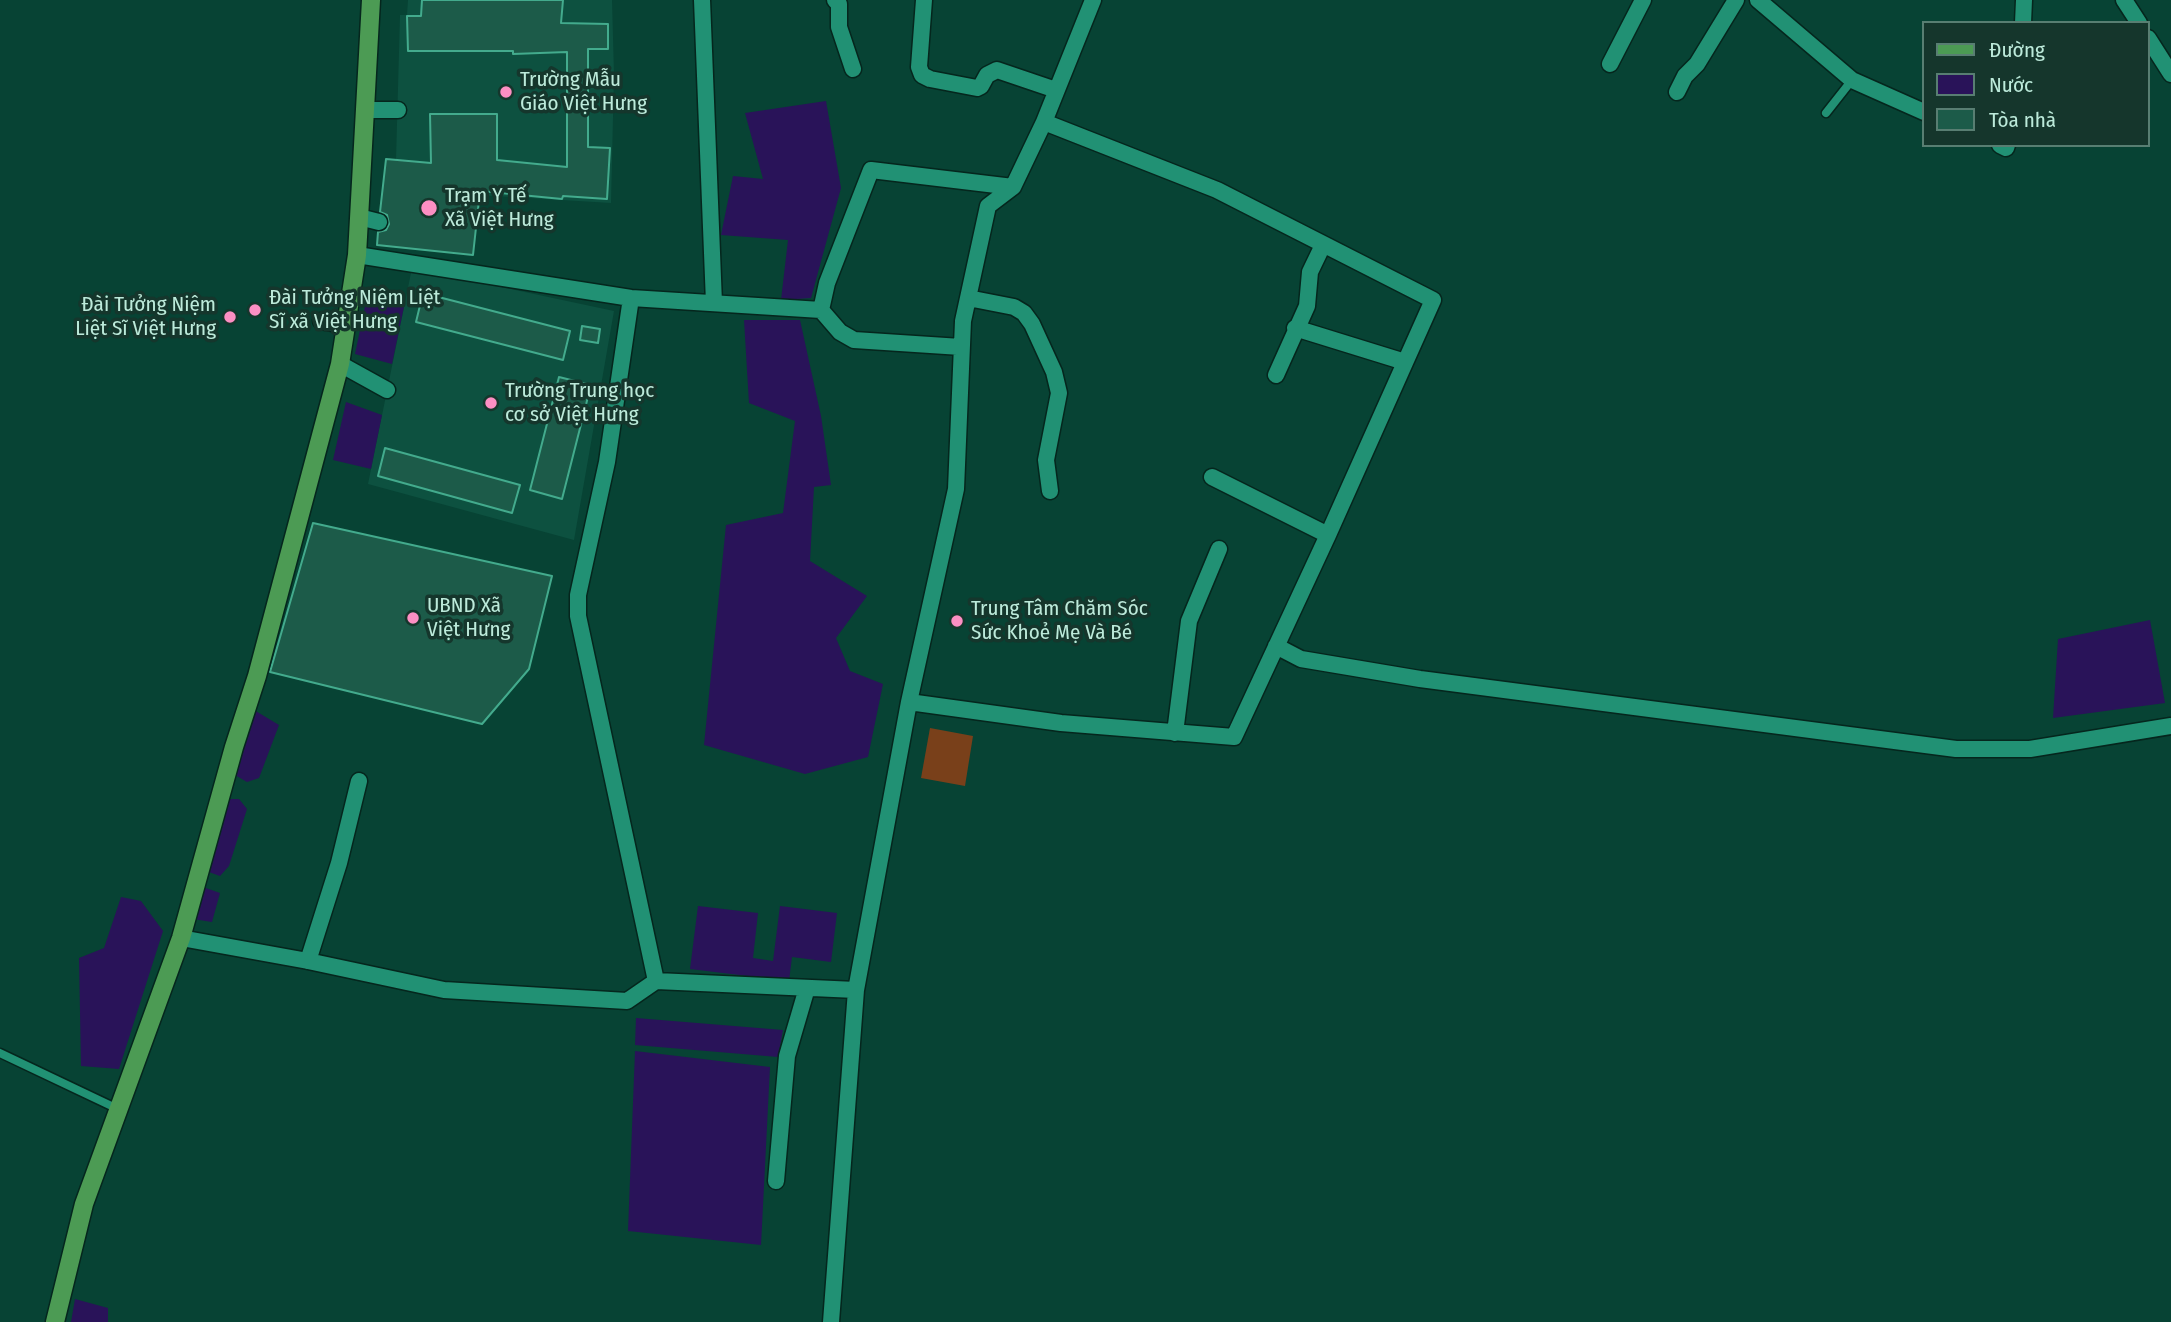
<!DOCTYPE html>
<html>
<head>
<meta charset="utf-8">
<style>
	body { margin:0 }
	#map { position:relative; width:2171px; height:1322px; overflow:hidden; background:#074334; font-family:"Fira Sans Condensed",sans-serif }
	canvas { display:block }
	.legend { position:absolute; left:1922px; top:21px; width:228px; height:126px; box-sizing:border-box; background:#15362c; border:2px solid #587e72; margin:0; padding:9px 12px; list-style:none; font-size:21px; color:#bceada }
	.legend li { display:flex; align-items:center; gap:14px; height:35px }
	.legend b { width:35px; border:2px solid #587e72 }
</style>
</head>
<body>
<div id="map">
<canvas width="2171" height="1322"></canvas>
<ul class="legend">
<li><b style="height:9px;background:#4c9b54"></b>Đường</li>
<li><b style="height:19px;background:#291359"></b>Nước</li>
<li><b style="height:19px;background:#1c5b49"></b>Tòa nhà</li>
</ul>
</div>
<script>
const g = document.querySelector('canvas').getContext('2d');
g.lineJoin = 'round';
function paint(path, color) { g.fillStyle = color; g.fill(path, 'evenodd'); }
const poly = rows => new Path2D(rows.map(r => 'M' + r).join(''));
function strokePath(path, color, width, dash) { g.strokeStyle = color; g.lineWidth = width; g.lineCap = dash ? 'butt' : 'round'; g.setLineDash(dash || []); g.stroke(path); }
function drawText(font, color, halo, rows, align = 'center') {
  g.font = font + ' "Fira Sans Condensed",sans-serif'; g.lineWidth = 7; g.setLineDash([]); g.textBaseline = 'middle'; g.strokeStyle = halo; g.fillStyle = color; for (const [text, x, y, turn = 0] of rows) {
    g.save(); g.translate(x, y); g.rotate((+turn || 0) * Math.PI / 180); g.textAlign = isNaN(turn) ? turn : align; if (halo) g.strokeText(text, 0, 0); g.fillText(text, 0, 0); g.restore();
  }
}
paint(poly([
	[408,0,612,0,614,74,611,203,479,195,481,169,396,160,400,15,407,15],
	[412,268,614,311,574,540,368,484]
]), '#0d5140');
paint(poly([
	[930,728,973,736,965,786,921,778]
]), '#79401a');
paint(poly([
	[826,101,841,188,811,298,781,300,788,240,721,235,733,176,763,179,745,113],
	[368,292,405,302,392,364,355,354],
	[744,320,800,320,821,416,831,485,814,487,810,561,867,596,836,638,850,671,883,684,868,757,805,774,704,745,726,525,783,513,795,421,749,403],
	[346,402,382,415,371,469,333,460],
	[2150,620,2165,703,2053,718,2058,639],
	[254,710,279,725,259,778,247,782,235,775],
	[231,799,239,799,247,809,229,866,220,876,206,871,223,804],
	[203,887,220,893,212,922,193,919],
	[121,897,141,901,163,931,119,1069,81,1066,79,958,104,948],
	[698,906,758,913,753,958,773,961,780,906,837,913,831,962,792,957,789,981,690,969],
	[636,1018,783,1030,778,1057,635,1045],
	[635,1051,770,1067,761,1245,628,1231],
	[75,1299,108,1308,108,1322,71,1322]
]), '#291359');
const building = poly([
	[422,0,563,0,561,23,608,24,608,49,588,49,588,147,610,148,607,199,563,196,562,199,480,191,473,255,377,245,378,232,386,230,389,224,387,215,380,212,386,159,431,163,430,114,497,114,497,160,567,167,567,52,513,54,513,51,408,51,407,16,421,16,422,0],
	[423,293,570,331,563,360,416,322,423,293],
	[582,326,600,329,598,343,580,340,582,326],
	[559,377,591,385,562,499,530,490,559,377],
	[385,448,520,485,512,513,378,476,385,448],
	[313,523,552,576,529,669,482,724,270,672,313,523]
]);
paint(building, '#1c5b49');
strokePath(building, '#43ab8d', 2);
const service = poly([
	[1826,113,1852,80],
	[0,1053,120,1110]
]);
const minor = poly([
	[702,0,714,303],
	[835,0,839,4,839,27,853,69],
	[924,0,919,67,922,75,930,79,977,88,981,86,987,75,997,70,1056,90],
	[1758,0,1852,80,1924,112],
	[2124,0,2139,23],
	[2023,23,2024,0],
	[2148,38,2171,74],
	[1610,64,1643,0],
	[1677,92,1685,76,1697,64,1736,0],
	[365,110,398,110],
	[2000,145,2006,148,2007,145],
	[359,217,379,222],
	[357,255,631,298,821,310],
	[631,298,607,462,578,595,578,616,656,981],
	[968,298,1014,307,1024,313,1032,324,1054,372,1059,393,1046,460,1050,491],
	[321,321,346,325],
	[1295,328,1405,362],
	[961,347,854,340,840,332,821,310,827,283,871,170,1013,187],
	[340,364,387,390],
	[1276,375,1307,306,1310,272,1323,245],
	[1212,477,1328,535],
	[1276,646,1301,659,1420,679,1956,749,2030,749,2171,726],
	[909,702,1061,723,1234,737,1328,535,1433,300,1217,190,1044,122],
	[1175,733,1189,621,1219,549],
	[181,938,308,961,444,990,627,1001,656,981,856,990],
	[308,961,339,863,359,781],
	[776,1181,787,1056,807,988],
	[831,1322,856,990,909,702,956,489,963,321,988,206,1013,187,1044,122,1093,0]
]);
const secondary = poly([
	[55,1322,84,1204,181,938,234,747,257,676,340,364,357,255,371,0]
]);
strokePath(service, '#05261d', 11);
strokePath(minor, '#05261d', 19);
strokePath(secondary, '#05261d', 21);
strokePath(service, '#219174', 8);
strokePath(minor, '#219174', 16);
strokePath(secondary, '#4c9b54', 18);
for (const [x, y, r, color] of [
	[506,92,7,"#fc8fc3"],
	[429,208,9,"#fc8fc3"],
	[255,310,7,"#fc8fc3"],
	[230,317,7,"#fc8fc3"],
	[491,403,7,"#fc8fc3"],
	[413,618,7,"#fc8fc3"],
	[957,621,7,"#fc8fc3"]
]) { const dot = new Path2D(); dot.arc(x, y, r, 0, 2 * Math.PI); g.fillStyle = color; g.fill(dot); strokePath(dot, '#15362c', 2.5); }
drawText('21px', '#bceada', '#15362c', [
	["Trường Mẫu",520,80],
	["Giáo Việt Hưng",520,104],
	["Trạm Y Tế",445,196],
	["Xã Việt Hưng",445,220],
	["Đài Tưởng Niệm Liệt",269,298],
	["Sĩ xã Việt Hưng",269,322],
	["Đài Tưởng Niệm",216,305,"right"],
	["Liệt Sĩ Việt Hưng",216,329,"right"],
	["Trường Trung học",505,391],
	["cơ sở Việt Hưng",505,415],
	["UBND Xã",427,606],
	["Việt Hưng",427,630],
	["Trung Tâm Chăm Sóc",971,609],
	["Sức Khoẻ Mẹ Và Bé",971,633]
], 'left');
</script>
</body>
</html>
